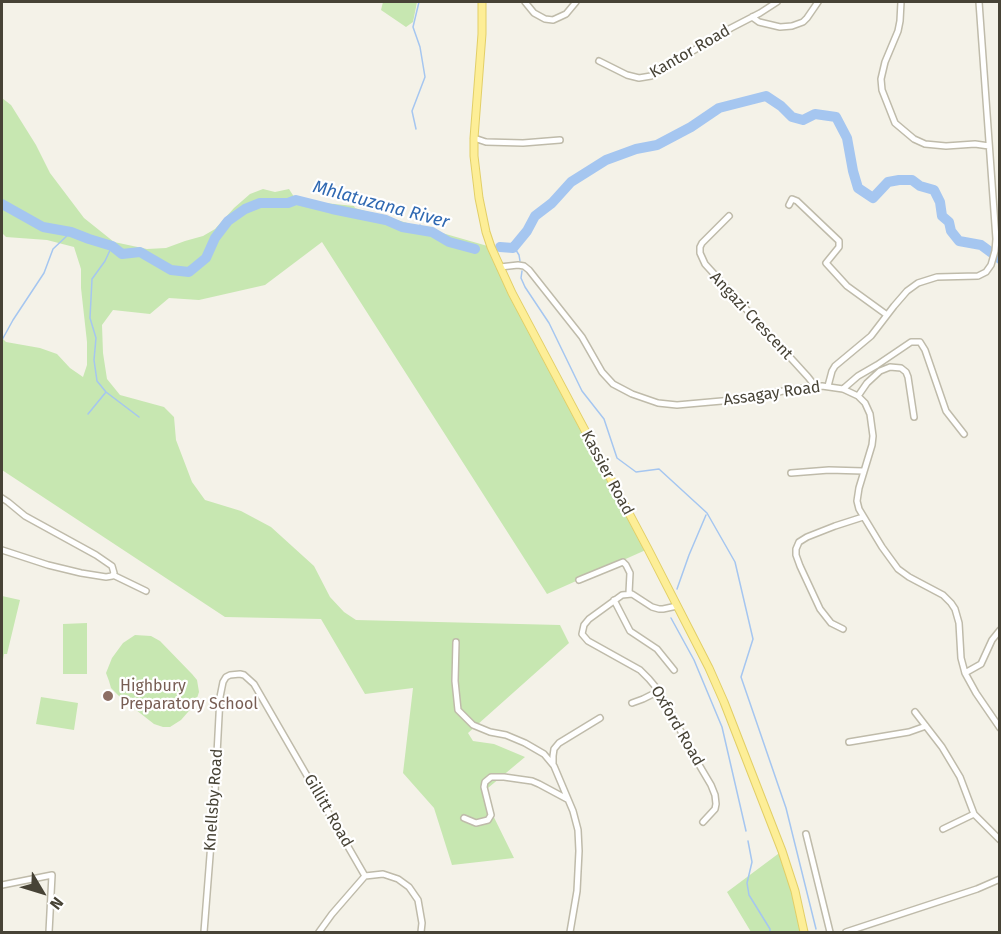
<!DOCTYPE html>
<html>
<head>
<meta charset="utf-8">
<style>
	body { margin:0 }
	#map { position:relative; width:1001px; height:934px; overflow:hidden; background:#f4f2e8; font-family:"Fira Sans",sans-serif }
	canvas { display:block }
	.frame { position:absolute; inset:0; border:3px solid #474336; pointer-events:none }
	.north { position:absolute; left:12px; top:862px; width:60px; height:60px; -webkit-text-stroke:4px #fff; paint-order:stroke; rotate:128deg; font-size:16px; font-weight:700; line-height:24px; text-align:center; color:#474336 }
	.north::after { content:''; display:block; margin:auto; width:21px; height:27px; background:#474336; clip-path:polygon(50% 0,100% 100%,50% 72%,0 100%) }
</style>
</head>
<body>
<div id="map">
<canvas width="1001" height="934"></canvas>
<div class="frame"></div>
<div class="north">N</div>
</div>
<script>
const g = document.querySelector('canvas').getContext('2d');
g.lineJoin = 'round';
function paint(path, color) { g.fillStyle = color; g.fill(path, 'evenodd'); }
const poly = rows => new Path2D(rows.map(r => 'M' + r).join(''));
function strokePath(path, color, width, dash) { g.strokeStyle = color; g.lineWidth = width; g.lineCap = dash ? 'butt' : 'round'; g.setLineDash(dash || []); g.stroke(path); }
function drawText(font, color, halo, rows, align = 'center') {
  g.font = font + ' "Fira Sans",sans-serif'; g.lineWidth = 4.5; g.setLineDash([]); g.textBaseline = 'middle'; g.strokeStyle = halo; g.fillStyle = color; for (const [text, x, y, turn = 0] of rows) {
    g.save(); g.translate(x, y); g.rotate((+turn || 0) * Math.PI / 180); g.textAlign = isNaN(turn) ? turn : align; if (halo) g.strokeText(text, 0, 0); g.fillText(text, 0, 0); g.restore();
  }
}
paint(poly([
	[383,2,417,2,413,22,406,27,381,10],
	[2,98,11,105,36,145,50,173,84,218,114,242,147,249,166,248,185,241,203,236,215,229,234,208,250,194,263,189,275,192,289,189,296,200,354,206,355,208,491,247,648,549,547,594,322,242,265,285,199,300,169,298,150,314,113,310,102,325,103,353,107,379,120,395,164,407,174,417,176,440,192,482,205,500,241,511,271,527,314,566,330,597,344,612,356,620,560,625,569,643,468,733,473,741,494,744,525,757,482,793,514,858,452,865,434,808,403,773,413,688,365,694,321,619,225,617,2,470,2,338,6,342,40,348,57,354,70,368,83,377,87,365,87,342,81,288,81,269,74,247,47,240,6,237,2,233],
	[2,596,20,600,7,654,4,654,2,665],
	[87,623,87,674,63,674,63,624],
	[135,635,151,636,160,641,192,674,197,680,199,692,195,704,181,720,170,727,163,727,154,724,122,699,111,688,109,681,106,673,112,658,123,643],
	[41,697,78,703,74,730,36,724],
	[782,851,804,932,751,932,727,892]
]), '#c7e7b1');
strokePath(poly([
	[765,97,766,96],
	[416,129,412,111,425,77,420,47,413,27,419,2],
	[419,230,420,225],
	[112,246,105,261,92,279,90,318,96,338,94,360,97,381,106,392,139,417],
	[514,247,519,255,520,261],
	[522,271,521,278,525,287,549,323,582,391,604,419,617,458,636,472,659,469,707,513,735,562,753,639,741,677,786,808,816,929],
	[2,340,13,320,44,273,53,249,71,232],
	[88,414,106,392],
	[677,589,689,555,706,515],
	[671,618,694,660,722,727,746,831],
	[748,841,752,862,747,883,749,895,770,929,770,932]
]), '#a5c6f0', 1.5);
strokePath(poly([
	[2,204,43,227,71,232,89,239,112,246,122,254,140,252,171,270,189,272,206,258,215,238,228,221,245,209,260,203,288,203,296,200,332,209,386,220,402,227,432,232,449,242,475,249],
	[500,247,513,248,527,231,535,216,552,203,571,182,606,160,636,149,657,145,691,127,719,108,766,96,781,106,792,117,803,120,815,114,836,117,847,138,853,171,858,188,873,198,888,182,899,180,912,180,920,186,934,190,940,202,942,216,949,222,951,231,959,241,981,245,1000,259]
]), '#a5c6f0', 10);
const minor = poly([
	[525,2,534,13,545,19,553,20,566,14,576,2],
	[901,2,900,21,898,31,885,62,881,79,882,90,895,123,914,139,925,144,946,146,975,144,989,146],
	[752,17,759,22,780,27,792,26,803,22,807,18,818,2],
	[599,61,627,75,639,78,651,76,731,28,760,13,777,2],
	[474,138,486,142,523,143,560,140],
	[789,205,792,199,797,201,839,241,839,247,826,263,847,286,887,315],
	[729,216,702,243,700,247,700,253,705,264,808,377,815,386],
	[500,267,518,265,524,266,529,270,582,337,602,372,613,384,632,394,658,403,677,405,744,399,788,390,822,386,843,389,858,396,865,403,870,414,873,436,872,445,859,488,857,501,859,509,882,547,898,569,909,577,943,595,951,603,955,609,959,623,961,658,965,673,976,693,1000,728],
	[828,386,832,371,835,366,871,336,894,306,907,291,918,283,937,277,978,276,986,272,991,265,995,251,996,239,979,2],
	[843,389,858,376,877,365,911,342,920,342,925,350,946,411,964,434],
	[858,396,867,383,880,371,890,367,901,368,906,372,908,377,914,417],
	[791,473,829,470,863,471],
	[2,498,8,502,25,516,96,555,112,566,114,573,112,576,106,577,81,573,48,565,2,550],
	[113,575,146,591],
	[579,580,623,562,626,565,630,573,629,593],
	[614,600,630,631,657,649,674,670],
	[677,606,663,609,659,609,652,607,632,594,622,595,589,619,584,625,582,634,588,641,640,670,649,679,659,691,698,763,711,785,715,795,716,804,715,809,703,822],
	[843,629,831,623,820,609,800,566,796,555,796,549,799,542,807,537,835,526,863,517],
	[456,642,455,681,458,710,473,725,490,732,506,735,525,743,544,754,554,766,573,811,578,830,579,851,577,891,570,932],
	[965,673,981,664,992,640,1000,630],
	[632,703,643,699,659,691],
	[915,712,942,747,960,777,974,814,1000,840],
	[849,742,909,732,926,726],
	[553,764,553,756,554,749,559,743,600,718],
	[464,818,476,823,488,820,491,815,484,787,485,782,491,777,504,777,532,781,539,784,567,799],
	[943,829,974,814],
	[806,834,830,932],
	[365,876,383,874,398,879,409,887,418,900,422,923,421,932],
	[2,885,52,875,49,932],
	[204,932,215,792,220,697,223,682,226,677,230,675,240,674,244,675,254,684,365,876],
	[319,932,332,914,365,876],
	[846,932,977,889,1000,879]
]);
const major = poly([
	[482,2,482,34,474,138,474,156,479,198,486,232,491,247,512,293,648,549,709,668,724,702,782,851,795,891,804,932]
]);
strokePath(minor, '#bfbbaa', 8);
strokePath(major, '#e2cf67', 9);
strokePath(minor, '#fff', 5);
strokePath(major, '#fdee97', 7);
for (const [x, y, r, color] of [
	[108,696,6,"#8d6e63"]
]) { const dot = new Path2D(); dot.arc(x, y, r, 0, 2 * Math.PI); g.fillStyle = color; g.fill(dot); strokePath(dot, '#fff', 2); }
drawText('16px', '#474336', '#fff', [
	["Kantor Road",690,52,-30],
	["Angazi Crescent",751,316,47],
	["Assagay Road",772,394,-8],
	["Kassier Road",607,473,62],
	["Oxford Road",677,726,60],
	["Knellsby Road",214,800,-86],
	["Gillitt Road",328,811,60]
]);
drawText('16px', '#785e54', '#fff', [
	["Highbury",120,687],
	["Preparatory School",120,705]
], 'left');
drawText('italic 18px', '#3069b2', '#fff', [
	["Mhlatuzana River",381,205,15]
]);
</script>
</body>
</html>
